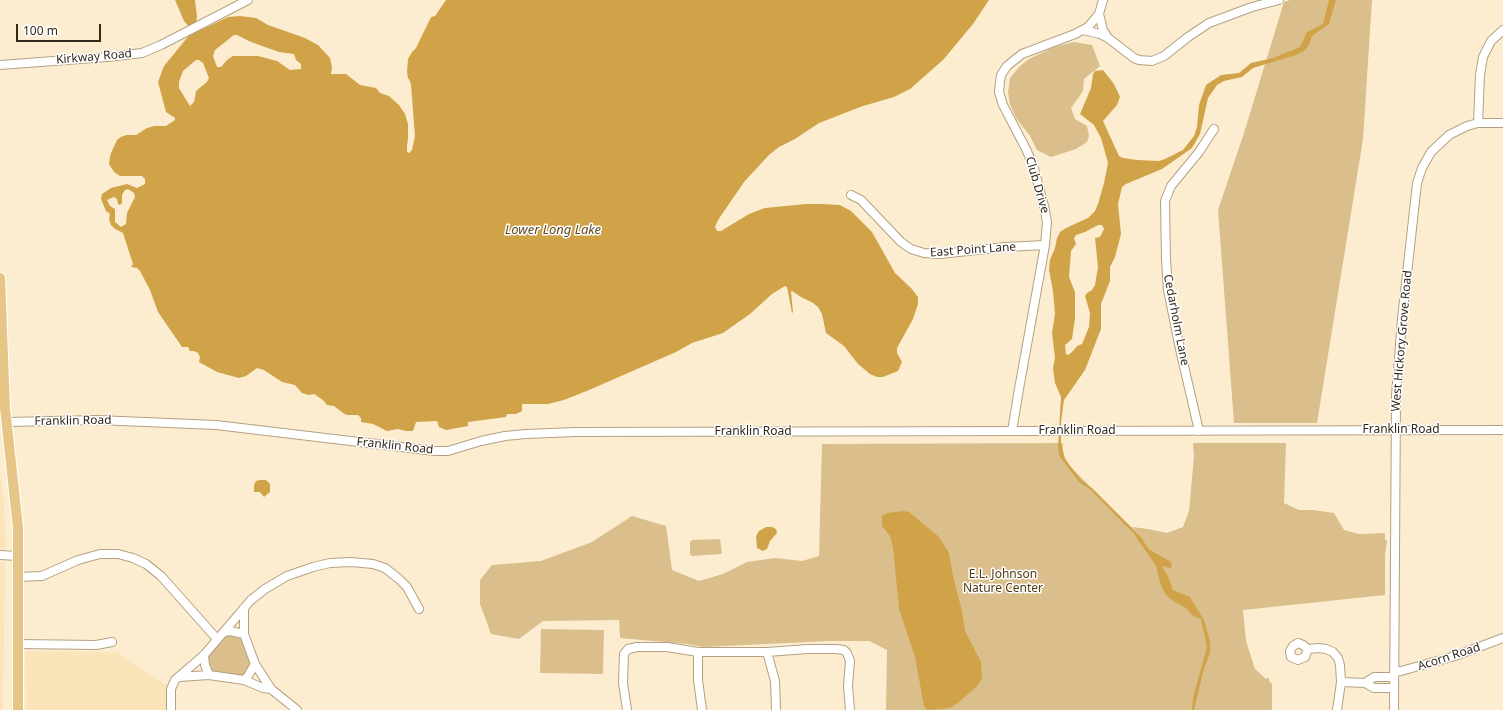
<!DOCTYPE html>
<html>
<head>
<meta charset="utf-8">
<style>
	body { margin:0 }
	#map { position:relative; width:1503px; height:710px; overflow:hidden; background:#fcedd1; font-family:"Noto Sans",sans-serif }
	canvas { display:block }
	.scale { position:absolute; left:16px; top:24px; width:85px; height:18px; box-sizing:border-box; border:2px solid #312a1d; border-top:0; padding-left:5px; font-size:12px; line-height:14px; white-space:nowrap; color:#312a1d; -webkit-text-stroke:3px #fff; paint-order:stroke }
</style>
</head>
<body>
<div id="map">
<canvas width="1503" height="710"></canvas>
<div class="scale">100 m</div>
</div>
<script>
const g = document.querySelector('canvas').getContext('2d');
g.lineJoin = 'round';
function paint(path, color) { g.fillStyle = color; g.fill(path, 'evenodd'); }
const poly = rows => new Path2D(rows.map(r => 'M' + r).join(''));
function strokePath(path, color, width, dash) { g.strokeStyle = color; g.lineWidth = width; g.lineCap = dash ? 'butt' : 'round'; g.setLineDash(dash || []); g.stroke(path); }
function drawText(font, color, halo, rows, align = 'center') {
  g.font = font + ' "Noto Sans",sans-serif'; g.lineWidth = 3; g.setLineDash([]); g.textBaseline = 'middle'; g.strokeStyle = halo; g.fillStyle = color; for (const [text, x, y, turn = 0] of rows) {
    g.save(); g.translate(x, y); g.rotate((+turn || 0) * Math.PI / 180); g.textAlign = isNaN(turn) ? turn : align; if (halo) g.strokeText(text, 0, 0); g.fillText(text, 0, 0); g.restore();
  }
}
paint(poly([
	[0,473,3,488,6,548,0,549],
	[0,563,5,563,3,710,0,710],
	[25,651,116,652,168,686,168,710,26,710]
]), '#fbe4ba');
paint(poly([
	[1290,0,1372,0,1363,139,1317,423,1234,423,1218,210,1244,133,1284,2],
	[1074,42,1092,45,1100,66,1084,79,1083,91,1071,108,1075,119,1087,126,1089,136,1087,142,1076,149,1051,157,1037,150,1030,136,1016,118,1010,104,1008,93,1010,78,1020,66,1029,59,1054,47],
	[1063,443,1062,453,1069,465,1115,512,1130,530,1162,565,1169,569,1170,561,1149,549,1141,537,1132,527,1148,529,1167,533,1183,527,1189,511,1194,456,1193,443,1286,443,1284,503,1299,510,1313,510,1334,513,1344,530,1359,534,1385,533,1385,540,1387,541,1385,555,1385,595,1243,610,1246,641,1255,669,1266,679,1269,678,1269,681,1272,684,1272,710,886,710,887,650,869,641,829,641,704,647,687,644,620,638,619,620,543,621,519,639,491,634,480,604,480,580,492,565,541,561,592,542,632,516,666,526,672,570,699,581,723,574,747,562,775,558,802,561,819,556,822,444],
	[720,539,722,553,720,554,692,556,690,554,690,542,692,540],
	[541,629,604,630,603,674,540,673],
	[231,634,240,637,244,640,252,665,245,676,240,677,215,673,211,671,207,659,209,654,225,636]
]), '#dabe8b');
paint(poly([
	[175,0,195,0,197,17,196,24,199,27,203,29,228,17,240,16,256,18,268,25,305,38,318,45,330,58,332,67,331,74,346,74,360,85,376,88,380,93,389,96,399,105,405,114,408,124,408,139,407,146,407,152,409,153,412,150,415,136,411,85,410,81,408,78,407,72,408,59,412,52,416,48,431,17,435,16,446,0,989,0,973,24,943,60,910,89,894,97,863,106,819,123,795,139,779,147,769,155,744,182,718,220,715,227,717,231,721,231,749,214,765,208,806,204,821,204,840,205,851,211,872,232,895,273,911,288,918,297,918,304,913,319,897,348,897,353,902,362,898,371,883,377,877,377,870,374,858,364,844,346,826,333,822,314,818,307,813,303,801,297,792,291,791,292,793,312,792,313,787,287,785,286,772,294,750,314,723,333,692,343,676,352,589,390,564,400,548,404,522,404,522,411,516,414,507,414,506,417,468,422,468,426,446,430,439,427,437,421,416,422,413,431,406,431,398,429,387,431,373,424,361,422,361,418,358,415,347,415,343,413,334,406,327,405,323,400,314,394,309,395,302,393,295,385,282,382,264,370,257,368,246,376,239,378,217,372,199,362,200,357,198,353,194,351,190,351,188,347,182,347,158,312,150,290,140,271,137,268,131,267,133,264,132,261,123,233,115,229,111,225,109,219,110,214,106,211,101,199,102,194,111,188,127,184,137,188,145,184,145,179,142,176,120,176,114,172,109,164,110,157,111,153,117,140,121,137,126,135,136,135,147,128,154,126,166,126,175,120,175,118,166,112,158,82,164,66,191,33,189,27,184,21],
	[234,35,237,35,251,42,279,52,294,54,296,60,301,64,301,69,290,70,277,61,258,56,233,56,227,60,221,67,217,67,213,56,215,50],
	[196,60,199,60,203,63,209,78,207,82,196,91,194,102,190,106,179,88,179,82,183,71],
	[128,189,134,193,135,197,127,213,126,224,121,227,115,222,115,209,110,206,107,200,114,197,117,199,118,204,120,205,122,203,122,195,125,190],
	[1329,0,1336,0,1329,24,1312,36,1309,45,1304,51,1296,55,1253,68,1242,77,1224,81,1217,85,1208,98,1200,134,1192,148,1162,169,1126,184,1122,187,1118,204,1121,234,1115,257,1110,267,1110,281,1101,304,1101,329,1085,370,1064,400,1061,422,1061,443,1065,459,1080,479,1093,489,1141,537,1149,549,1170,561,1172,565,1170,569,1163,566,1162,567,1168,576,1173,590,1190,597,1204,620,1210,642,1210,653,1203,672,1194,710,1192,710,1193,698,1207,647,1201,619,1193,616,1186,608,1175,602,1168,597,1164,592,1160,582,1156,566,1134,534,1090,489,1079,482,1060,457,1058,448,1061,397,1055,383,1053,368,1055,358,1052,333,1055,314,1053,291,1049,270,1050,260,1055,248,1057,238,1060,232,1066,228,1088,218,1095,211,1098,204,1104,183,1108,163,1101,138,1094,125,1080,114,1091,88,1093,74,1095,71,1103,70,1114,84,1120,97,1117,105,1103,121,1119,156,1123,158,1137,160,1159,161,1165,159,1183,150,1194,136,1197,127,1199,105,1206,85,1221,75,1239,73,1251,63,1273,58,1300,47,1307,32,1323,24],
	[1098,225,1102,225,1104,229,1100,237,1095,238,1098,267,1095,285,1092,290,1087,293,1085,296,1090,313,1089,327,1082,344,1077,346,1072,352,1068,355,1066,354,1065,345,1072,339,1075,318,1075,292,1069,277,1071,251,1076,244,1074,238,1076,235,1085,232],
	[260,480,266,480,270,484,270,492,264,497,260,492,254,492,254,485,256,481],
	[903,511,909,512,939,537,949,553,953,576,962,611,965,631,981,662,982,678,978,685,958,703,950,708,927,710,924,706,915,657,899,609,893,547,890,536,882,526,882,516,887,513],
	[766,527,772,527,776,529,777,533,770,541,767,549,763,551,757,548,756,536,759,531]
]), '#d1a348');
const minor = poly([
	[1099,14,1103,30,1108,38],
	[1083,30,1100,34,1108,38,1134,58,1139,60,1152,61,1164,56,1188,37,1209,23,1252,7,1279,0],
	[0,65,107,57,142,53,161,45,248,0],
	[1478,123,1480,75,1483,57,1491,41,1503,30],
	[851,195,861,200,901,242,911,249,924,253,940,254,1005,247,1045,245],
	[7,422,97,420,216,425,435,451,448,451,481,441,505,436,526,434,575,432,1503,430],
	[1012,431,1019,389,1045,245,1047,222,1044,206,1033,165,1026,149,1003,105,999,92,1000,82,1001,75,1007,66,1022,54,1075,34,1088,27,1099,14,1103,0],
	[1199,431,1180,349,1168,290,1166,259,1165,201,1171,186,1199,152,1214,129],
	[0,555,18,556],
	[18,577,42,576,78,560,100,554,118,554,133,558,146,564,161,576,217,639],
	[244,608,244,634,255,664,271,689,297,710],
	[224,632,230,631,244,634],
	[1298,643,1303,645,1308,649,1305,657,1298,660,1291,657,1290,651,1293,646,1298,643],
	[18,644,96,645,112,642],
	[1308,649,1319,648,1326,649,1333,652,1338,658,1340,665,1341,682,1337,710],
	[698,652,698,680,702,710],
	[767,652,775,681,776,710],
	[204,655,205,665,209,675,244,680,263,688,271,689],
	[1394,672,1401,671,1455,656,1503,638],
	[179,677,209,675],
	[244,680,248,676,255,664],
	[1341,682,1365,683,1374,688,1394,688],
	[1365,683,1374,677,1394,677],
	[171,710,171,689,175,680,204,655,251,600,265,589,287,576,313,567,330,563,351,562,373,564,385,568,399,579,407,587,419,609],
	[627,710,623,683,624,654,628,649,637,647,667,647,698,652,767,652,808,649,836,649,844,650,847,653,850,661,848,686,850,710],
	[1394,710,1396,396,1402,319,1417,183,1422,168,1431,152,1449,135,1467,126,1478,123,1503,123]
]);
const major = poly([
	[0,278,5,408,18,528,18,710]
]);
strokePath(minor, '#b4a181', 10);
strokePath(major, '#fff', 12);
strokePath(minor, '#fff', 8);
strokePath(major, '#e5c687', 10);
drawText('12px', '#312a1d', '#fff', [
	["Kirkway Road",94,57,-5],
	["Club Drive",1037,185,74],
	["East Point Lane",973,250,-4],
	["Cedarholm Lane",1176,320,79],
	["West Hickory Grove Road",1402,341,-85],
	["Franklin Road",73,421,-1],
	["Franklin Road",1401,430],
	["Franklin Road",1077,431],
	["Franklin Road",753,432],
	["Franklin Road",395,446,6],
	["Acorn Road",1449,657,-18]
]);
drawText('12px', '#4e3b14', '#fff', [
	["E.L. Johnson",1003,575],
	["Nature Center",1003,589]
]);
drawText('italic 13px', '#5d4924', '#fff', [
	["Lower Long Lake",553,230]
]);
</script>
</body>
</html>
